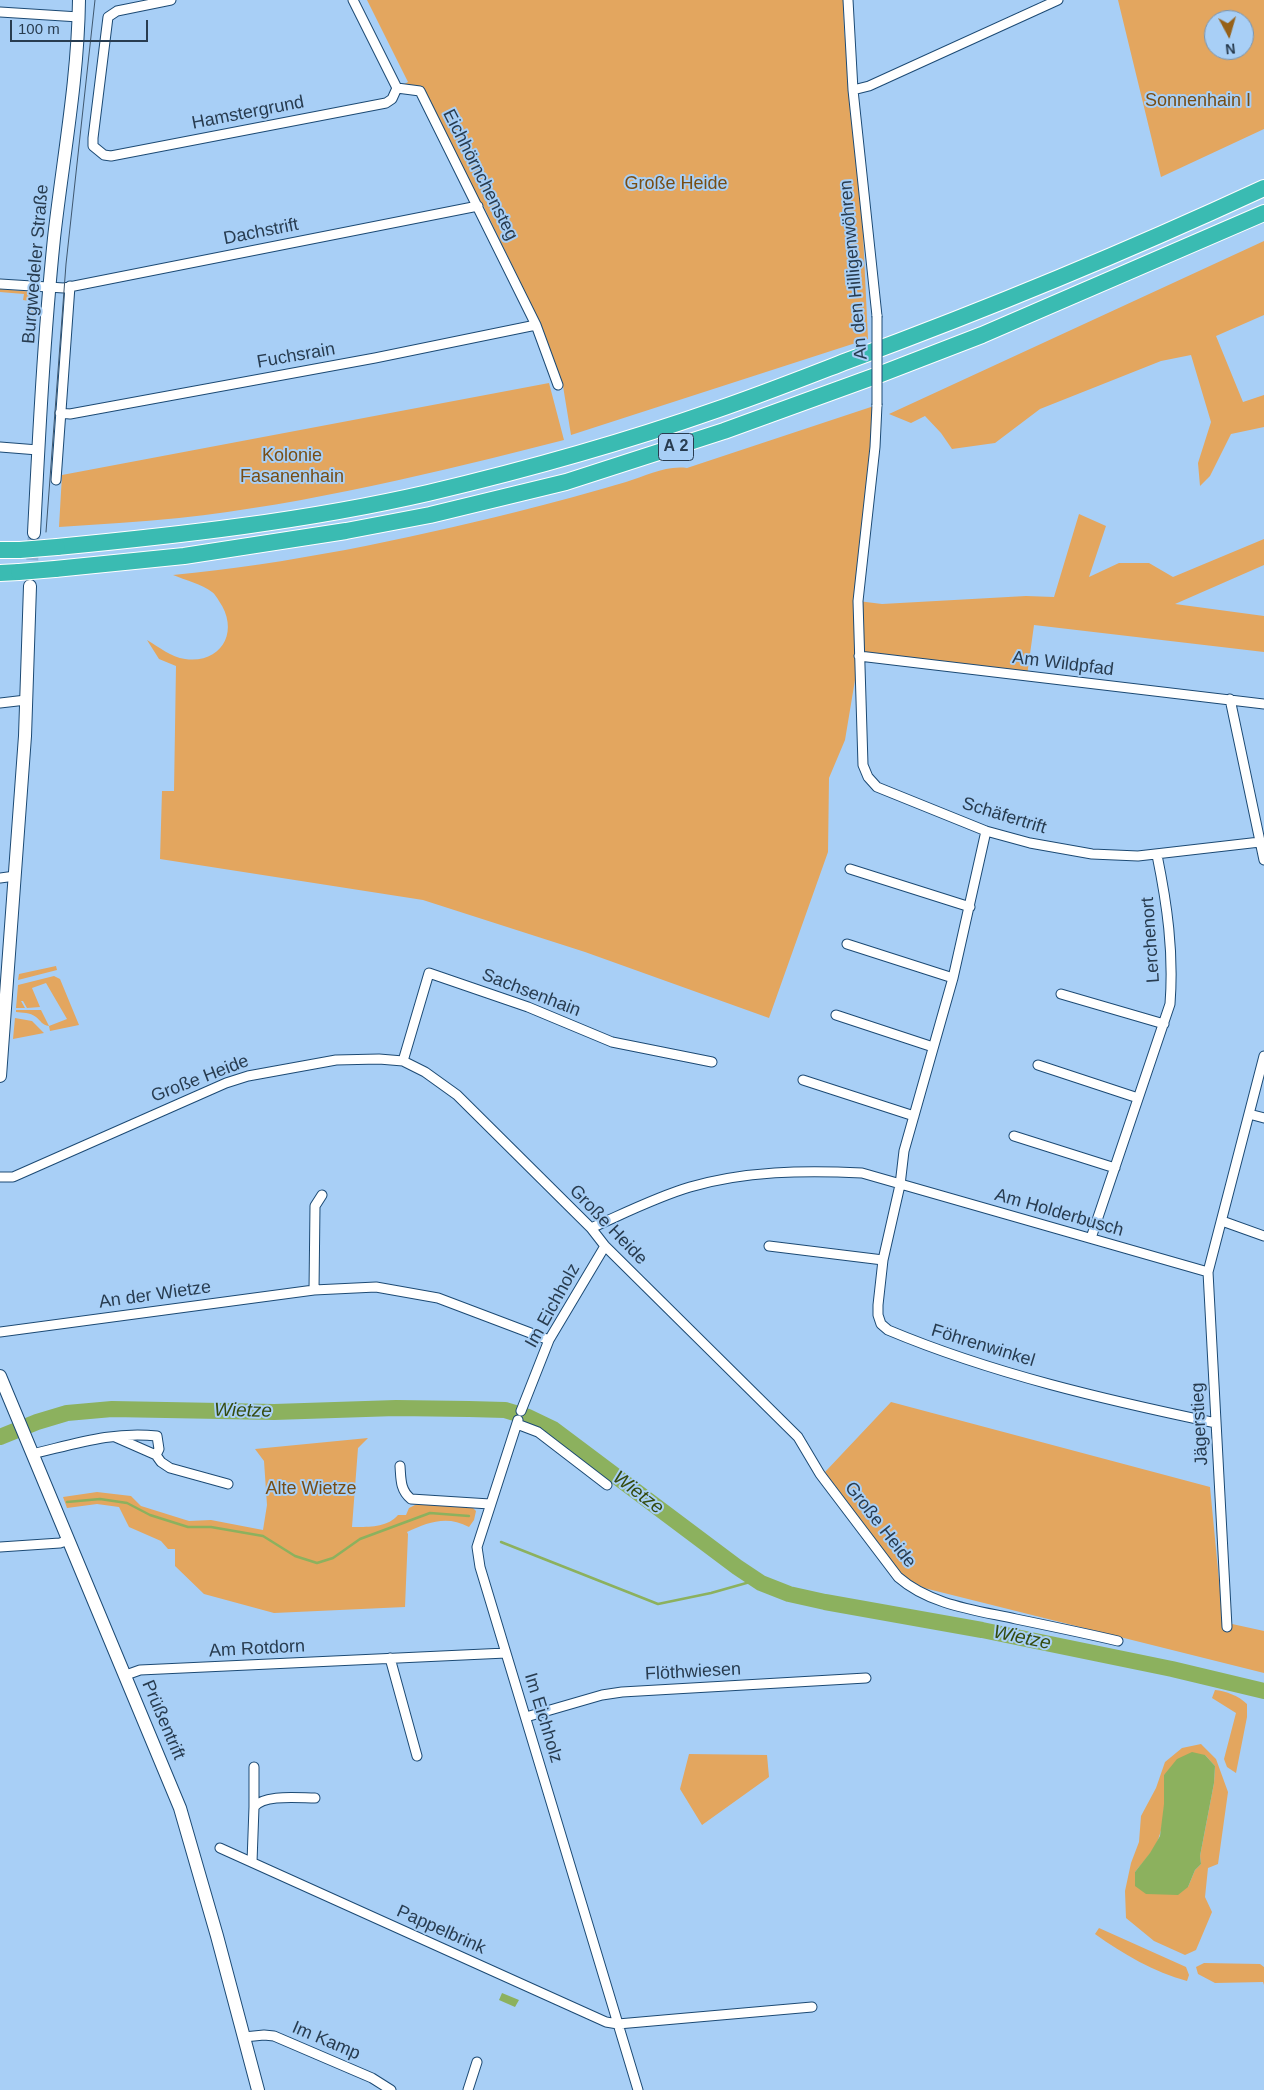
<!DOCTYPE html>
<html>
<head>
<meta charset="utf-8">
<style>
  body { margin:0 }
  #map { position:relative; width:1264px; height:2090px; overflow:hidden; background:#a8cff6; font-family:Helvetica,sans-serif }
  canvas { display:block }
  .north { position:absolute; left:1204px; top:10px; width:50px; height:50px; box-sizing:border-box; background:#a8cff6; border:1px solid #7594b4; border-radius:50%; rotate:174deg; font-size:14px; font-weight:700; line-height:20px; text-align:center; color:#283c50 }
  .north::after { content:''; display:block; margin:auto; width:18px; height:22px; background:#966118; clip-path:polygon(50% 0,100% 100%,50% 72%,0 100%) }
  .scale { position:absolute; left:10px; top:20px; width:138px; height:22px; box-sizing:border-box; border:2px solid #283c50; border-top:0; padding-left:6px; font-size:15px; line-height:18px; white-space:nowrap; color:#283c50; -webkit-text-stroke:4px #a8cff6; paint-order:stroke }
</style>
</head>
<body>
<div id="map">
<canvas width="1264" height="2090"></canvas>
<div class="north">N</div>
<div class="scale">100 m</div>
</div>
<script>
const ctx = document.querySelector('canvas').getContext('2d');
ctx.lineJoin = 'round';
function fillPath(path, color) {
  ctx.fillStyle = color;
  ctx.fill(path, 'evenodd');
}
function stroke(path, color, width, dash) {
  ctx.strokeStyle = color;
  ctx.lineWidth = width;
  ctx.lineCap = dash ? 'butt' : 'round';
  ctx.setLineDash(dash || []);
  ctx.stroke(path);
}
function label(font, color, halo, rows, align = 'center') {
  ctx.font = font + ' Helvetica,sans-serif';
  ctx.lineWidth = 4;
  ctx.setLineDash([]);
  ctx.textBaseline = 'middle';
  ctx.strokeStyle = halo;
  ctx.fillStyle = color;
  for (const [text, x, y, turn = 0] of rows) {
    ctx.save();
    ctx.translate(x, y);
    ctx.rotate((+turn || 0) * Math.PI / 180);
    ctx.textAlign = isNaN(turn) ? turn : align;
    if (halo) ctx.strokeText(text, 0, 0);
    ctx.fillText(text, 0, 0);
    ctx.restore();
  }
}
const green = new Path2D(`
  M 367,0 L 843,0 L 844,29 L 861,192 L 868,339 L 571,435 L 563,386 L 540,323 L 483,205 L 478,206 L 420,91 L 397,88 L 408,82 Z
  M 1118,0 L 1264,0 L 1264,129 L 1161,177 ZM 1214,20 L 1244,20 L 1244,50 L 1214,50 Z
  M 1264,241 L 1264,315 L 1216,336 L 1243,402 L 1264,395 L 1264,427 L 1231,434 L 1210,476 L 1200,486 L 1198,463 L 1211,422 L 1191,355 L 1161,361 L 1040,409 L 995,443 L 952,449 L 941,433 L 925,416 L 911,423 L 889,414 Z
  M 0,289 L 33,292 L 36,303 L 35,322 L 28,321 L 29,301 L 23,300 L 24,294 L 0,292 Z
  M 549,383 L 564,440 C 438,472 308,504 179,518 C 139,522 99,524 59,527 L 62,475 Z
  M 877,405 L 858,601 L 882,604 L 1026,596 L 1054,597 L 1079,514 L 1106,526 L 1089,577 L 1119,563 L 1149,563 L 1173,577 L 1264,539 L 1264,565 L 1175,604 L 1264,616 L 1264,652 L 1034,625 L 1027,676 L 859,656 L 845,740 L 829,778 L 828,852 L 769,1018 L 585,952 L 423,900 L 160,859 L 162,791 L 174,791 L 176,666 L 159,659 L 147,640 C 159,647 171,657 185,659 C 222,664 240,631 219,601 C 217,598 215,594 212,592 C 202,584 185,580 173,575 C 288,564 403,540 516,512 C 552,503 589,493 626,482 C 646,476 666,465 687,468 Z
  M 56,966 L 57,970 L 18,980 L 19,974 Z
  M 54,976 L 60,979 L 79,1025 L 50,1031 L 49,1026 C 42,1025 41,1021 36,1017 C 30,1012 22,1013 16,1012 L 16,1010 L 41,1010 L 49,1026 L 67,1019 L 46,983 L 32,988 L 40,1007 L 27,1008 L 23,1001 L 21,1001 L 25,1008 L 16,1008 L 18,985 Z
  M 15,1018 L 32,1021 L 44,1033 L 13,1039 Z
  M 891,1402 L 1210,1487 L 1223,1622 L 1264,1631 L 1264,1673 L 924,1588 L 903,1576 L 825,1472 Z
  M 368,1438 L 358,1448 L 352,1527 C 367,1527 387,1528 398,1515 L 406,1515 L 409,1508 L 419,1503 L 472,1507 L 476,1511 L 474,1520 L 469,1527 C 447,1515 428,1522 407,1532 L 408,1534 L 405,1607 L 274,1613 L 204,1594 L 175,1566 L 175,1549 L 168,1549 L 161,1541 L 129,1527 L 119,1507 L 97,1504 L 67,1508 L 63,1497 L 97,1492 L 131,1496 L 141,1506 L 189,1521 L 211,1520 L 263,1530 L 267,1505 L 264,1461 L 255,1449 Z
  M 1215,1690 C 1226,1691 1239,1696 1247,1704 L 1247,1717 L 1236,1773 L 1227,1767 L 1224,1759 L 1236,1713 L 1212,1698 Z
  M 1201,1744 L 1216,1759 L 1228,1792 L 1218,1864 L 1208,1868 L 1205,1897 L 1212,1912 L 1196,1950 L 1185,1955 L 1154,1941 L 1126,1918 L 1125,1891 L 1131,1863 L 1139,1842 L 1141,1816 L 1156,1788 L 1165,1762 L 1182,1748 ZM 1205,1755 L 1215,1766 L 1214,1783 L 1200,1856 L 1201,1864 L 1195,1870 L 1188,1887 L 1135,1872 C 1144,1861 1155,1850 1159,1837 C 1166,1818 1164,1794 1164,1775 Z
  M 689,1754 L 767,1755 L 769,1777 L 702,1825 L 680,1789 Z
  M 1099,1928 L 1186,1967 L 1189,1975 L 1187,1981 C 1154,1972 1123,1954 1095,1934 Z
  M 1204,1963 L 1260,1964 L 1264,1967 L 1264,1985 L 1263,1982 L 1215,1983 L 1198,1974 L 1196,1967 Z`);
const water = new Path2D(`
  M 1192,1752 L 1205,1755 L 1215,1766 L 1214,1783 L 1200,1856 L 1201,1864 L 1195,1870 L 1188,1887 L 1178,1895 L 1146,1894 L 1135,1886 L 1135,1872 L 1150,1853 L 1160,1836 L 1164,1804 L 1164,1775 L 1177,1759 Z
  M 502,1993 L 519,2000 L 515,2007 L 499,2000 Z`);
const stream = new Path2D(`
  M 67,1502 L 100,1499 L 127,1503 L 150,1515 L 188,1527 L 211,1527 L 263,1536 L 295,1556 L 317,1563 L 333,1558 L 360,1539 L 430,1513 L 469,1516
  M 501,1542 L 658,1604 L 711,1593 L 757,1580`);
const river = new Path2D(`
  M 0,1437 L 37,1422 L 67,1413 L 112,1409 L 274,1412 L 396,1408 L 469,1409 L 505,1410 L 528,1417 L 553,1429 L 737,1567 L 761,1583 L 789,1594 L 825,1602 L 982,1630 L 1172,1669 L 1264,1691`);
const secondaryTunnel = new Path2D(`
  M 31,578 L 34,533`);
const street = new Path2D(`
  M 171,0 L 117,11 L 108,17 L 93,138 L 93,146 L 104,155 L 111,156 L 386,103 L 392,99 L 397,88
  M 353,0 L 397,88 L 420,91 L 536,325 L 558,385
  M 848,0 L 853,90 L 877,316
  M 0,12 L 79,17
  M 853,90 L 869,86 L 1058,0
  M 0,284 L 64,288 L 478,206
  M 877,405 L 875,447 L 858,601 L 863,765 L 868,777 L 877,787 L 986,831 L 1030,843 L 1092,854 L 1138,856 L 1260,842
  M 60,413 L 70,414 L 375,358 L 536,325
  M 0,447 L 38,450
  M 56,480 L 70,286
  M 859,656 L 1264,704
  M 1230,699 L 1264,860
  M 0,703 L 26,700
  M 986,831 L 953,978 L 904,1151 L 900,1185 L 883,1260 L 878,1305 L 878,1315 L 881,1324 L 888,1330 C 993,1374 1106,1400 1216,1423
  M 850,869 L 970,907
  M 0,878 L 15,876
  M 847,944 L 953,978
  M 1061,994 L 1164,1024
  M 836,1015 L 933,1047
  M 403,1061 L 429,973 L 528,1007 L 612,1042 L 712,1062
  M 1038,1065 L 1138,1098
  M 803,1080 L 914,1116
  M 1249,1114 L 1264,1118
  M 1014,1136 L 1115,1168
  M 0,1177 L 13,1177 L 226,1083 L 248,1076 L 336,1060 L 379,1059 L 403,1061 L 425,1072 L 457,1095 L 591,1228 L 605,1246 L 798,1437 L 820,1474 L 898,1577 C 930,1605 975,1610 1016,1619 C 1050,1626 1084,1633 1118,1641
  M 1222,1221 L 1264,1236
  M 591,1228 C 623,1214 656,1197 690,1187 C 745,1171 804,1170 862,1173 L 1208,1272
  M 1091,1238 L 1170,1004 C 1174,952 1167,904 1157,855
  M 769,1246 L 883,1260
  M 314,1290 L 315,1206 L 322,1195
  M 0,1332 L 314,1290 L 376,1287 L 438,1298 L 549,1340
  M 521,1411 L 549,1340 L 605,1246
  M 518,1420 L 477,1547 L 480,1567 L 638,2090
  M 517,1424 L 538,1432 L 607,1485
  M 115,1437 L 156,1455 L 161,1462 L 170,1468 L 228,1484
  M 32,1454 C 75,1444 113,1431 157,1436 L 159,1449 L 156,1455
  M 400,1466 C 401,1479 400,1490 411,1499 L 490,1504
  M 0,1547 L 60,1543 L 69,1540
  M 1227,1627 L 1208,1272 L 1264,1056
  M 390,1658 L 417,1756
  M 126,1675 L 140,1670 L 506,1653
  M 526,1717 L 602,1695 L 622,1692 L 866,1678
  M 254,1807 L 254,1767
  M 220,1848 L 606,2022 L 618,2024 L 812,2007
  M 252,1862 L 254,1807 C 264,1794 299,1798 315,1798
  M 244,2037 L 264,2035 L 274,2036 L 372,2078 L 391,2090
  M 468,2090 L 477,2062`);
const secondary = new Path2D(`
  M 34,533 C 39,434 44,336 54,238 C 63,158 78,80 79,0
  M 0,1076 L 25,736 L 30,586
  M 0,1376 L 180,1808 L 217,1936 L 258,2090`);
const highway = new Path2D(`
  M 57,547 C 181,535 306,521 428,493 C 525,470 622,443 716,410 C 760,395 803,378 847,361 C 988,309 1128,251 1264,188
  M 0,550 L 20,550
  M 55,569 L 184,556 L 346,531 L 430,515 L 566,482 L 724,431 L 881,374 L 982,335 L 1264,213
  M 0,573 L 19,572`);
const tram = new Path2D(`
  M 46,532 L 66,264 L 95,0`);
const streetBridge = new Path2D(`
  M 877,405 L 877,316`);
const highwayBridge = new Path2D(`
  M 20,550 L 57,547
  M 19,572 L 55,569`);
const shields = [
  [676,447,35]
];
const shieldNames = [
  ["A 2",676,447]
];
const parkNames = [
  ["Sonnenhain I",1198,101],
  ["Große Heide",676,184],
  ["Kolonie",292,456],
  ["Fasanenhain",292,477],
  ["Alte Wietze",311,1489]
];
const streetNames = [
  ["Hamstergrund",248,113,-11],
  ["Eichhörnchensteg",480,175,63],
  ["Dachstrift",261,232,-11],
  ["Burgwedeler Straße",36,264,-85],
  ["An den Hilligenwöhren",854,270,-95],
  ["Fuchsrain",296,356,-10],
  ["Am Wildpfad",1063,664,7],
  ["Schäfertrift",1004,816,17],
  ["Lerchenort",1151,940,-94],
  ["Sachsenhain",531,993,21],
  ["Große Heide",200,1079,-21],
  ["Am Holderbusch",1059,1213,16],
  ["Große Heide",608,1225,46],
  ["An der Wietze",155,1295,-8],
  ["Im Eichholz",553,1306,-61],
  ["Föhrenwinkel",983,1346,17],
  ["Jägerstieg",1200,1424,-93],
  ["Große Heide",880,1525,52],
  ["Am Rotdorn",257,1649,-3],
  ["Flöthwiesen",693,1672,-3],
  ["Im Eichholz",543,1718,73],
  ["Prüßentrift",163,1720,67],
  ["Pappelbrink",441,1930,24],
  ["Im Kamp",326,2041,23]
];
const waterNames = [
  ["Wietze",243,1411,1],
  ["Wietze",638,1493,37],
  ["Wietze",1022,1638,12]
];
fillPath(green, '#e3a65f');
fillPath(water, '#8cb15e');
stroke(stream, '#8cb15e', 2.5);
stroke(river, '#8cb15e', 16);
stroke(secondaryTunnel, '#8eb2d5', 12, [12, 6]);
stroke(street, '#1c4a74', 11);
stroke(secondary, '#1c4a74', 14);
stroke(highway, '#fff', 18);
stroke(street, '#fff', 9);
stroke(secondary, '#fff', 12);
stroke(highway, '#3abbb2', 16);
stroke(tram, '#3f576e', 1);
stroke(streetBridge, '#1c4a74', 11, []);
stroke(highwayBridge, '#fff', 18, []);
stroke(streetBridge, '#fff', 9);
stroke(highwayBridge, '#3abbb2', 16);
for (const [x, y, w] of shields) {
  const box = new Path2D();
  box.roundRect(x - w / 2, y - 13.5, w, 27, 4);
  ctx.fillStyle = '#a8cff6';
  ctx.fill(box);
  stroke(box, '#283c50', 1);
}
label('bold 16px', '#283c50', null, shieldNames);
label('18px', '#774d14', '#a8cff6', parkNames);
label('18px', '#283c50', '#a8cff6', streetNames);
label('italic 19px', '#344b0f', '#a8cff6', waterNames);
</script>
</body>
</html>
